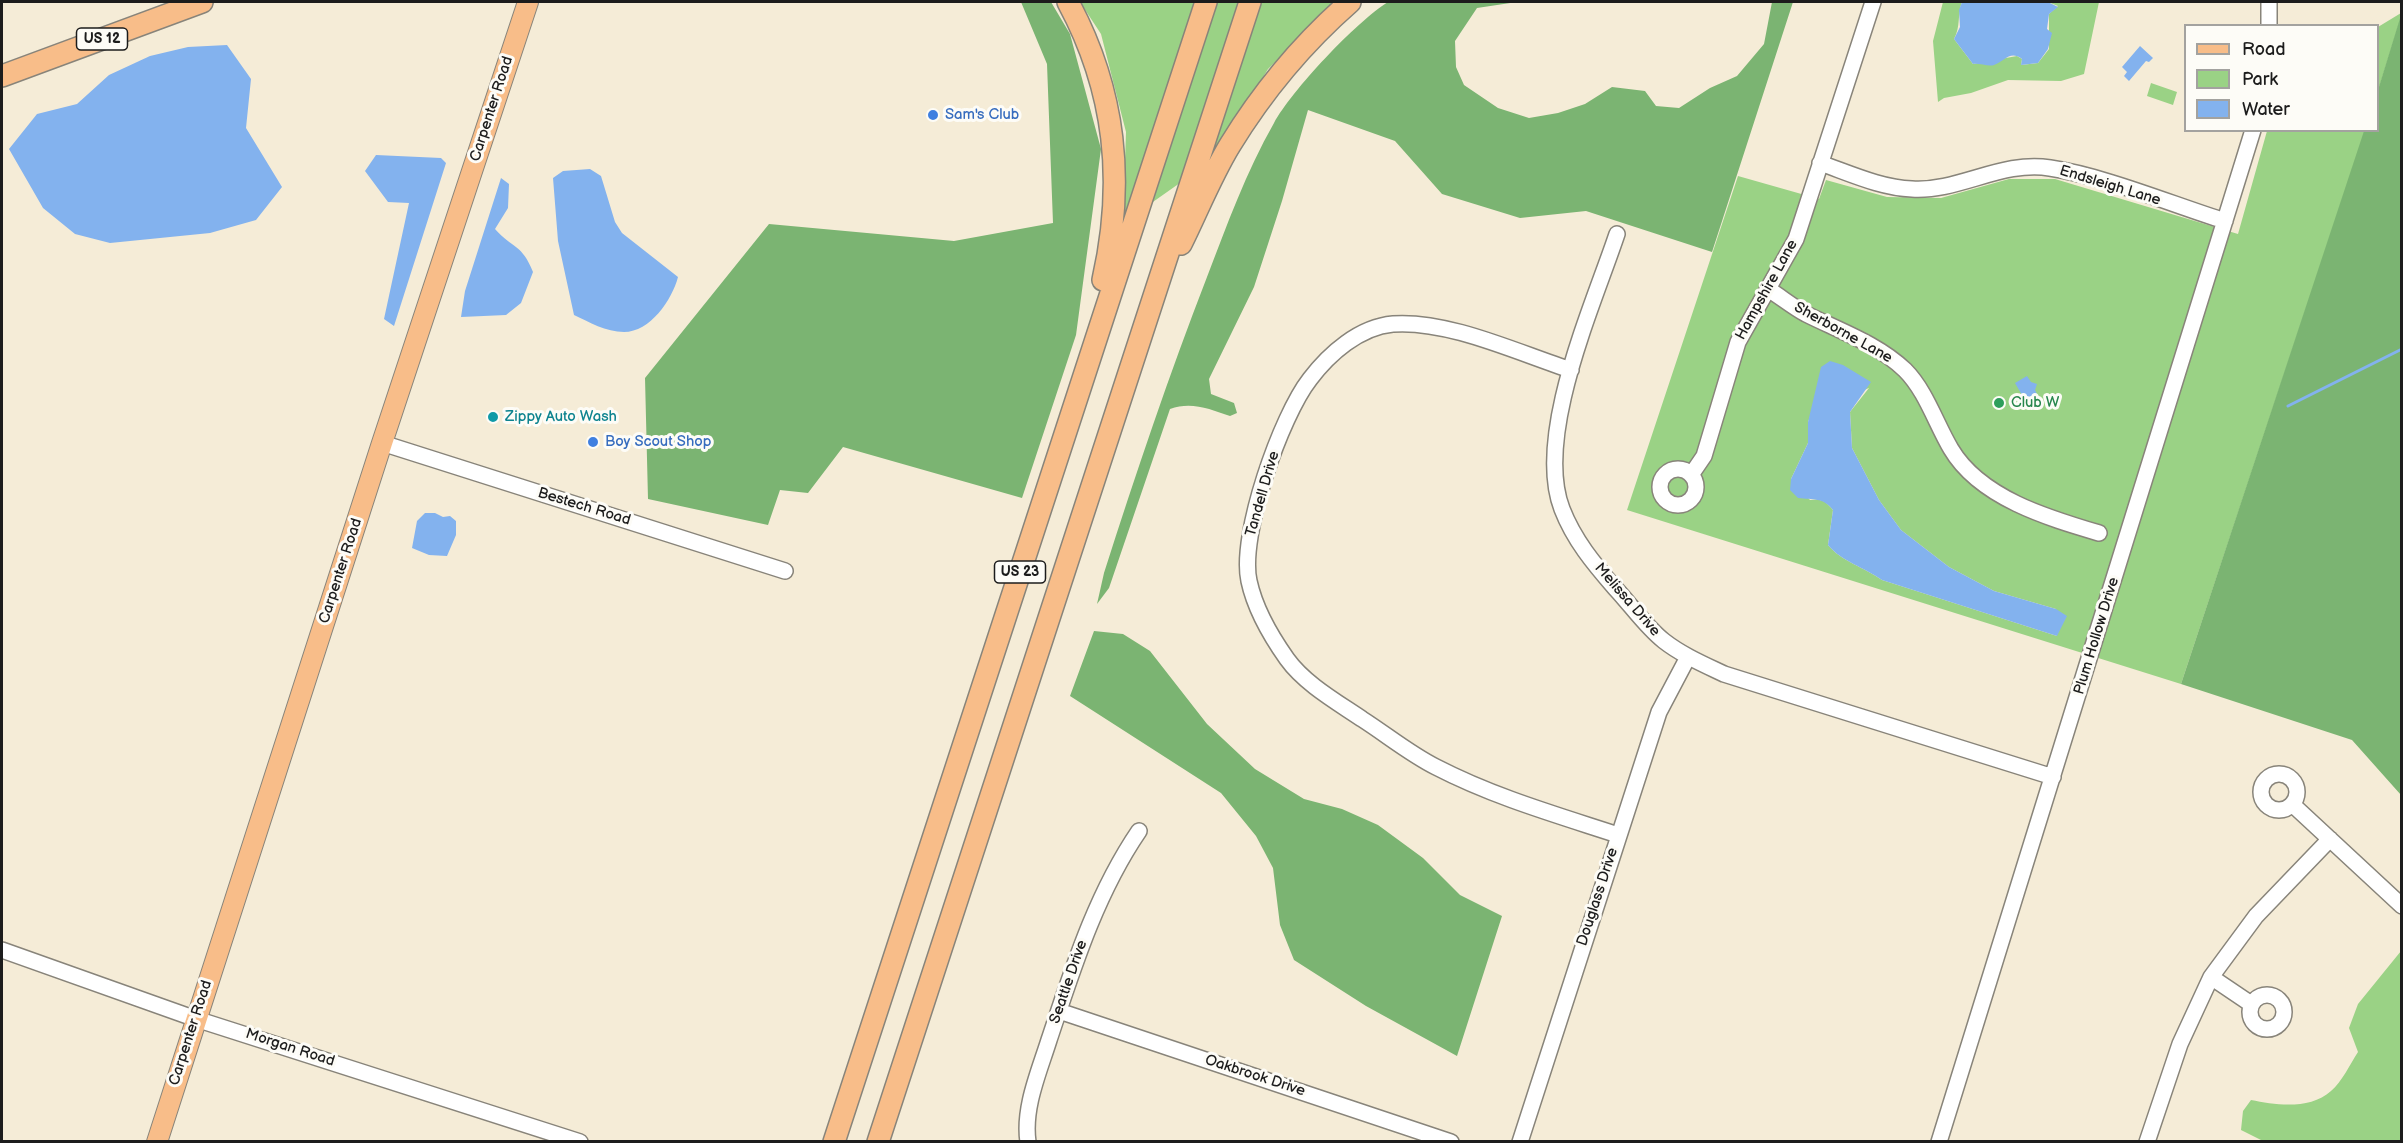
<!DOCTYPE html>
<html>
<head>
<meta charset="utf-8">
<style>
  body { margin:0 }
  #map { position:relative; width:2403px; height:1143px; overflow:hidden; background:#f5ecd7; font-family:"Balsamiq Sans",sans-serif }
  canvas { display:block }
  .frame { position:absolute; inset:0; border:3px solid #1c1c1c; pointer-events:none }
  .legend { position:absolute; left:2184px; top:24px; width:195px; height:108px; box-sizing:border-box; background:#fdfcf7; border:2px solid #a3a29f; margin:0; padding:8px 10px; list-style:none; font-size:18px; color:#1c1c1c }
  .legend li { display:flex; align-items:center; gap:12px; height:30px }
  .legend b { width:30px; border:2px solid #a3a29f }
</style>
</head>
<body>
<div id="map">
<canvas width="2403" height="1143"></canvas>
<div class="frame"></div>
<ul class="legend">
<li><b style="height:8px;background:#f8bd89"></b>Road</li>
<li><b style="height:16px;background:#9ad285"></b>Park</li>
<li><b style="height:16px;background:#83b2ee"></b>Water</li>
</ul>
</div>
<script>
const ctx = document.querySelector('canvas').getContext('2d');
ctx.lineJoin = 'round';
function fillPath(path, color) {
  ctx.fillStyle = color;
  ctx.fill(path, 'evenodd');
}
function stroke(path, color, width, dash) {
  ctx.strokeStyle = color;
  ctx.lineWidth = width;
  ctx.lineCap = dash ? 'butt' : 'round';
  ctx.setLineDash(dash || []);
  ctx.stroke(path);
}
function label(font, color, halo, rows, align = 'center') {
  ctx.font = font + ' "Balsamiq Sans",sans-serif';
  ctx.lineWidth = 6;
  ctx.setLineDash([]);
  ctx.textBaseline = 'middle';
  ctx.strokeStyle = halo;
  ctx.fillStyle = color;
  for (const [text, x, y, turn = 0] of rows) {
    ctx.save();
    ctx.translate(x, y);
    ctx.rotate((+turn || 0) * Math.PI / 180);
    ctx.textAlign = isNaN(turn) ? turn : align;
    if (halo) ctx.strokeText(text, 0, 0);
    ctx.fillText(text, 0, 0);
    ctx.restore();
  }
}
const green = new Path2D(`
  M 1080,2 L 1337,2 L 1268,69 L 1214,159 L 1123,223 L 1126,132 L 1101,34 Z
  M 1943,2 L 1962,2 C 1957,15 1961,26 1954,39 L 1973,64 L 2017,56 L 2022,59 L 2021,65 L 2038,63 L 2049,49 L 2049,14 L 2058,6 L 2048,2 L 2099,2 L 2084,74 L 2061,81 L 2008,80 L 1971,93 L 1944,98 L 1938,102 L 1933,41 Z
  M 2401,13 L 2401,17 L 2378,91 L 2378,27 Z
  M 2151,83 L 2177,92 L 2173,105 L 2147,96 Z
  M 2267,131 L 2365,131 L 2181,684 L 1627,510 L 1738,176 L 1819,199 L 1826,180 L 1887,197 L 1941,198 L 2009,179 L 2055,179 L 2238,234 ZM 1869,388 L 1850,412 L 1852,448 L 1879,500 L 1901,530 L 1949,567 L 1994,591 L 2056,609 L 2057,636 L 1882,580 C 1864,567 1842,562 1828,545 L 1833,510 C 1826,501 1821,498 1810,500 L 1791,479 L 1808,443 L 1808,422 L 1812,411 Z
  M 2401,951 L 2401,1141 L 2263,1141 L 2241,1130 L 2243,1111 L 2251,1100 C 2276,1105 2310,1110 2331,1091 C 2342,1082 2350,1064 2358,1052 L 2349,1028 L 2358,1004 Z`);
const forest = new Path2D(`
  M 1021,2 L 1051,2 L 1070,34 L 1101,149 L 1076,335 L 1022,498 L 843,447 L 808,493 L 780,490 L 768,525 L 648,499 L 645,378 L 769,224 L 954,241 L 1053,223 L 1047,64 Z
  M 1388,2 L 1517,2 L 1477,8 L 1455,41 L 1456,67 L 1464,85 L 1498,108 L 1529,118 L 1558,113 L 1585,104 L 1612,87 L 1645,91 L 1656,106 L 1679,108 L 1710,88 L 1737,76 L 1764,44 L 1772,2 L 1793,2 L 1712,252 L 1586,211 L 1520,218 L 1442,194 L 1395,141 L 1308,110 L 1282,201 L 1254,287 L 1209,379 L 1211,394 L 1234,403 L 1237,413 L 1230,416 C 1210,409 1191,401 1170,409 L 1109,588 L 1097,604 L 1104,573 C 1136,473 1169,375 1207,277 C 1227,225 1246,172 1274,123 C 1292,90 1356,22 1388,2 Z
  M 2401,15 L 2401,795 L 2352,740 L 2181,684 L 2364,131 L 2378,130 L 2378,90 Z
  M 1094,631 L 1123,634 L 1150,651 L 1207,724 L 1255,769 L 1304,799 L 1342,809 L 1378,825 L 1423,858 L 1460,895 L 1502,916 L 1457,1056 L 1366,1006 L 1294,960 L 1280,925 L 1273,868 L 1256,836 L 1221,793 L 1070,696 Z`);
const water = new Path2D(`
  M 1962,2 L 2048,2 L 2058,7 L 2049,14 L 2047,29 L 2052,33 L 2048,49 L 2038,63 L 2021,65 L 2022,59 C 2010,50 2005,61 1994,65 C 1989,67 1979,63 1973,64 L 1954,39 L 1960,27 L 1959,10 Z
  M 227,45 L 251,79 L 246,128 L 282,187 L 256,220 L 210,233 L 110,243 L 75,234 L 43,208 L 9,149 L 37,114 L 77,104 L 109,75 L 150,56 L 188,47 Z
  M 2140,46 L 2153,58 L 2149,62 L 2146,61 L 2129,81 L 2124,76 L 2127,72 L 2122,67 Z
  M 376,155 L 441,158 L 446,163 L 394,326 L 384,319 L 409,203 L 388,202 L 365,171 Z
  M 590,169 L 601,176 L 615,222 L 622,233 L 678,277 C 672,300 650,332 624,332 C 606,332 589,322 574,315 L 558,241 L 553,178 L 563,171 Z
  M 501,178 L 509,184 L 508,208 L 495,229 C 513,249 522,244 533,272 L 521,303 L 506,315 L 461,317 L 465,291 Z
  M 1830,361 L 1843,365 L 1871,382 L 1850,412 L 1852,448 L 1879,500 L 1901,530 L 1949,567 L 1994,591 L 2056,609 L 2067,616 L 2057,636 L 1882,580 C 1864,567 1842,562 1828,545 L 1833,510 C 1823,497 1813,500 1798,498 L 1790,490 L 1791,479 L 1808,443 L 1808,422 L 1821,367 Z
  M 2027,376 L 2031,382 L 2037,384 L 2035,390 L 2038,396 L 2026,402 L 2015,383 Z
  M 425,513 L 435,513 L 443,517 L 450,516 L 456,521 L 456,535 L 447,556 L 429,555 L 412,548 L 417,521 Z`);
const stream = new Path2D(`
  M 2288,406 L 2402,349`);
const minor = new Path2D(`
  M 2269,26 L 2269,2
  M 1820,163 C 1849,173 1881,188 1912,189 C 1959,192 2002,160 2050,168 C 2104,176 2171,204 2225,221
  M 1617,234 C 1593,306 1534,436 1562,509 C 1574,540 1594,564 1615,588 C 1631,605 1646,627 1664,641 C 1682,655 1703,664 1724,674 L 2053,777
  M 1768,289 C 1781,297 1793,307 1806,314 C 1840,331 1878,344 1905,370 C 1926,391 1936,424 1951,449 C 1980,498 2048,518 2099,533
  M 1571,370 C 1518,353 1449,320 1393,324 C 1359,327 1329,354 1310,379 C 1281,416 1239,535 1249,581 C 1255,609 1270,635 1287,659 C 1305,684 1337,702 1362,719 C 1387,735 1410,754 1436,767 C 1494,797 1557,815 1618,835
  M 382,443 L 785,571
  M1660 487a18 18 0 1 1 36 0a18 18 0 1 1-36 0Z
  M 1691,475 L 1704,456 L 1738,342 L 1796,239 L 1873,2
  M2261 792a18 18 0 1 1 36 0a18 18 0 1 1-36 0Z
  M 2292,804 L 2402,906
  M 2,950 L 196,1019 L 580,1142
  M 2211,977 L 2251,1004
  M2250 1012a17 17 0 1 1 34 0a17 17 0 1 1-34 0Z
  M 1059,1011 L 1451,1142
  M 1028,1142 C 1023,1108 1039,1072 1049,1040 C 1073,968 1096,894 1139,831
  M 1520,1142 L 1659,712 L 1688,657
  M 1939,1142 L 2253,130
  M 2147,1142 L 2180,1044 L 2211,977 L 2256,916 L 2330,839`);
const major = new Path2D(`
  M 157,1142 L 382,443 L 528,2`);
const highway = new Path2D(`
  M 1068,2 C 1116,91 1125,182 1103,280
  M 2,76 L 202,2
  M 1181,244 C 1197,212 1211,176 1230,145 C 1263,91 1302,44 1350,2
  M 834,1142 L 1206,2
  M 878,1142 L 1250,2`);
const markers = [
  [933,115,6,"#3f7fe0"],
  [1999,403,6,"#2e9e5b"],
  [493,417,6,"#0f9aa8"],
  [593,442,6,"#3f7fe0"]
];
const shields = [
  [102,39,51],
  [1020,572,51]
];
const shieldNames = [
  ["US 12",102,39],
  ["US 23",1020,572]
];
const streetNames = [
  ["Carpenter Road",492,109,-72],
  ["Endsleigh Lane",2110,186,17],
  ["Hampshire Lane",1767,290,-61],
  ["Sherborne Lane",1843,333,29],
  ["Tandell Drive",1263,494,-74],
  ["Bestech Road",584,507,17],
  ["Carpenter Road",341,571,-72],
  ["Melissa Drive",1627,600,49],
  ["Plum Hollow Drive",2097,636,-73],
  ["Douglass Drive",1598,897,-72],
  ["Seattle Drive",1069,982,-71],
  ["Carpenter Road",191,1033,-72],
  ["Morgan Road",290,1048,18],
  ["Oakbrook Drive",1255,1076,18]
];
const shopNames = [
  ["Sam's Club",945,115],
  ["Boy Scout Shop",605,442]
];
const leisureNames = [
  ["Club W",2011,403]
];
const cultureNames = [
  ["Zippy Auto Wash",505,417]
];
fillPath(green, '#9ad285');
fillPath(forest, '#7bb472');
fillPath(water, '#83b2ee');
stroke(stream, '#83b2ee', 3);
stroke(minor, '#88847a', 18);
stroke(major, '#88847a', 22);
stroke(highway, '#88847a', 24);
stroke(minor, '#fff', 15);
stroke(major, '#f8bd89', 20);
stroke(highway, '#f8bd89', 21);
for (const [x, y, r, color] of markers) {
  const dot = new Path2D();
  dot.arc(x, y, r, 0, 2 * Math.PI);
  ctx.fillStyle = color;
  ctx.fill(dot);
  stroke(dot, '#fdfcf7', 2);
}
for (const [x, y, w] of shields) {
  const box = new Path2D();
  box.roundRect(x - w / 2, y - 11, w, 22, 4.5);
  ctx.fillStyle = '#fdfcf7';
  ctx.fill(box);
  stroke(box, '#1c1c1c', 1.5);
}
label('bold 14px', '#1c1c1c', null, shieldNames);
label('15px', '#1c1c1c', '#fdfcf7', streetNames);
label('15px', '#366cbe', '#fdfcf7', shopNames, 'left');
label('15px', '#27864d', '#fdfcf7', leisureNames, 'left');
label('15px', '#0d838f', '#fdfcf7', cultureNames, 'left');
</script>
</body>
</html>
